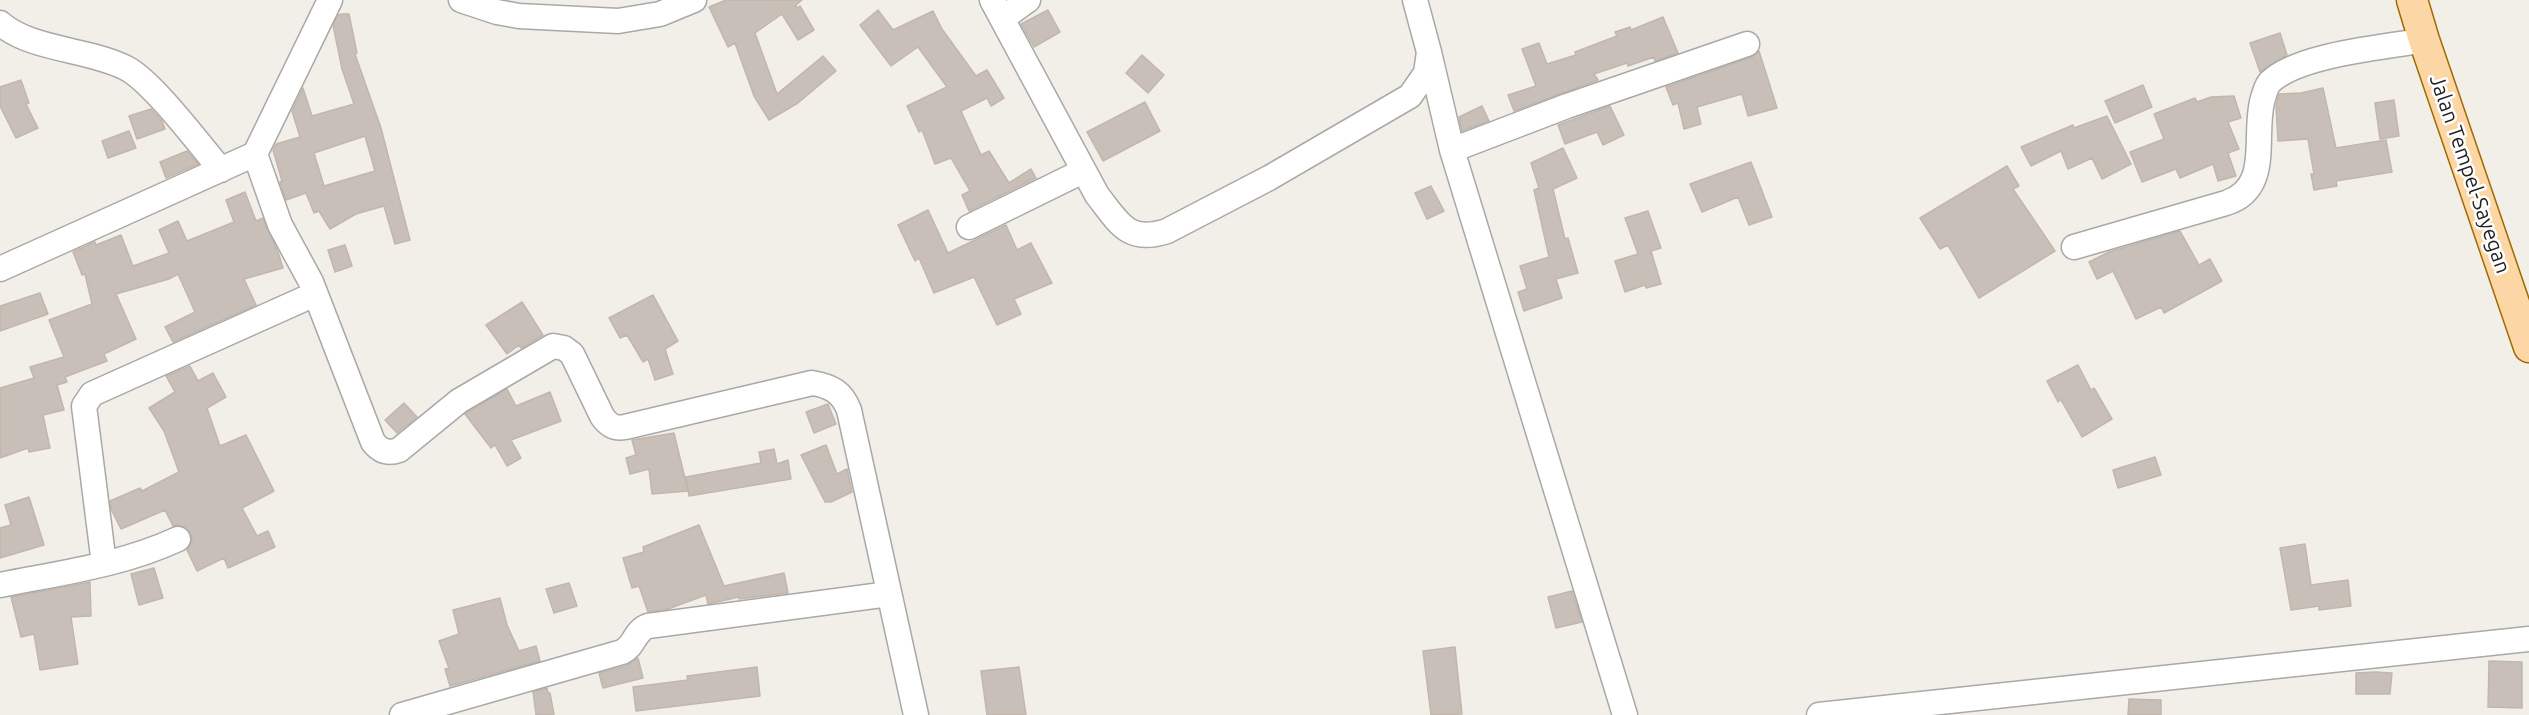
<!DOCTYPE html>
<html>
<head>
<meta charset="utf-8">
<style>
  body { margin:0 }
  canvas { display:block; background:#f2efe9 }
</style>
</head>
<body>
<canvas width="2529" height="715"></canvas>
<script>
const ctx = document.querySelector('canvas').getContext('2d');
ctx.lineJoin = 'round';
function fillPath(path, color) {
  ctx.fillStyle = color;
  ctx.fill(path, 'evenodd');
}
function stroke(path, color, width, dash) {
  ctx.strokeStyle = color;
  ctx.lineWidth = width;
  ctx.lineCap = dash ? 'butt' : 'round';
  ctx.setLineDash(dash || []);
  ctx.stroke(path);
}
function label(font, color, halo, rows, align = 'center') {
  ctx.font = font + ' Ubuntu,sans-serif';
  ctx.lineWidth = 5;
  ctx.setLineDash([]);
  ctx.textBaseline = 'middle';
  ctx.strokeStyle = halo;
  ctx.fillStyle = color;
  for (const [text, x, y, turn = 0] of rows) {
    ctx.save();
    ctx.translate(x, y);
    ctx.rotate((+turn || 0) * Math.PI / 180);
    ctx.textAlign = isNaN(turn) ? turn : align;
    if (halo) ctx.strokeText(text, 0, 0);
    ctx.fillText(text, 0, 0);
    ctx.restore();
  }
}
const building = new Path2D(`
  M 726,0 L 802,0 L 796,5 L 797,8 L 800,6 L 814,30 L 798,40 L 782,14 L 755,33 L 777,94 L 823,56 L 836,71 L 798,103 L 769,120 L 754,96 L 735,43 L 728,47 L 709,7 Z
  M 878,10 L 893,30 L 933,11 L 942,29 L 976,76 L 987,70 L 1004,98 L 991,106 L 987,98 L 961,111 L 981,155 L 989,151 L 1009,183 L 1031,169 L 1036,178 L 969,211 L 962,195 L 970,191 L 951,158 L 935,164 L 922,130 L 919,132 L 907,106 L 947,87 L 918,47 L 891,66 L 860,25 Z
  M 1048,10 L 1060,32 L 1034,47 L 1021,24 Z
  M 342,14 L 349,14 L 357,53 L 355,54 L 381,128 L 410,240 L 395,244 L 384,206 L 356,214 L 330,229 L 319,211 L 314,213 L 306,193 L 286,200 L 280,182 L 282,181 L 273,150 L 276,144 L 300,137 L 292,111 L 303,88 L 312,116 L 354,104 L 342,69 L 333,25 L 338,15 ZM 365,136 L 375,171 L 324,186 L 314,153 Z
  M 1663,17 L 1678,53 L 1655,61 L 1654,57 L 1628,66 L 1627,63 L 1594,74 L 1598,80 L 1514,111 L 1508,95 L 1536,86 L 1522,49 L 1539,43 L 1547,64 L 1576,55 L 1575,52 L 1617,36 L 1615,32 L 1630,27 L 1631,30 Z
  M 2280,33 L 2287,55 L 2260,72 L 2250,43 Z
  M 1759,51 L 1777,108 L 1748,116 L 1742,94 L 1697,107 L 1701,124 L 1684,129 L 1678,103 L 1673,105 L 1666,87 L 1752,57 Z
  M 1142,55 L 1164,75 L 1148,93 L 1126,73 Z
  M 21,80 L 29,103 L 26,104 L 38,128 L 16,138 L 0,106 L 0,87 Z
  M 2143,85 L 2152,107 L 2115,123 L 2105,101 Z
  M 2323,88 L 2336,148 L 2386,140 L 2392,172 L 2336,181 L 2337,186 L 2314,190 L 2311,174 L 2314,174 L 2308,139 L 2278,141 L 2276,106 L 2279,94 L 2301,93 Z
  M 2234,96 L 2241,118 L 2228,122 L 2239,149 L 2228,153 L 2236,176 L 2218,181 L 2213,164 L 2180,178 L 2176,169 L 2142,182 L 2130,152 L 2164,139 L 2154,114 L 2195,98 L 2197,102 L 2211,97 Z
  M 2394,100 L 2399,136 L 2380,139 L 2375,103 Z
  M 1145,102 L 1160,131 L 1103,161 L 1087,132 Z
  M 1482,106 L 1489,121 L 1462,131 L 1459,117 Z
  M 1610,106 L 1624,135 L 1603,145 L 1597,132 L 1565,144 L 1558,125 Z
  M 151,109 L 162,121 L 165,129 L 137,139 L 129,116 Z
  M 2107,116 L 2131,164 L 2102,179 L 2092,158 L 2068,169 L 2061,151 L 2031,166 L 2021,147 L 2073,125 L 2074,128 Z
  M 129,131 L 136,148 L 108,158 L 102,141 Z
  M 1563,148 L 1577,178 L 1553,189 L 1565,239 L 1568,238 L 1578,273 L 1556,279 L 1562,298 L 1524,311 L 1518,292 L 1527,289 L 1520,266 L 1549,257 L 1534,190 L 1539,188 L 1531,163 Z
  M 187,151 L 198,164 L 166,178 L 160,162 Z
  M 1751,162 L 1772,217 L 1749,225 L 1738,197 L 1702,212 L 1690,184 Z
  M 2007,166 L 2019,186 L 2013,189 L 2055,251 L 1979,298 L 1948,245 L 1940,249 L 1920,218 Z
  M 1431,186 L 1444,211 L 1427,219 L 1415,193 Z
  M 245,192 L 256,221 L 263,218 L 278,252 L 283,268 L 244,279 L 256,305 L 173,342 L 165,327 L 195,312 L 178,274 L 169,279 L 116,294 L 136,339 L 104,354 L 107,361 L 65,377 L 67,382 L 57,385 L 64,410 L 43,415 L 50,448 L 29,452 L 28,448 L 0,458 L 0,388 L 34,378 L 30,367 L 64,357 L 49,320 L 92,304 L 85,274 L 82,275 L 73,252 L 95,242 L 96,245 L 121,235 L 133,266 L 169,253 L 159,230 L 178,221 L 187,241 L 234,222 L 226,200 Z
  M 928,210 L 948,253 L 1006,225 L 1017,250 L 1031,243 L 1052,283 L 1014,299 L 1021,314 L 997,325 L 974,277 L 934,293 L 919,258 L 915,261 L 898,225 Z
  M 1648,211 L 1661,248 L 1651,251 L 1661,284 L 1646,288 L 1645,285 L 1625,292 L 1615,261 L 1638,254 L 1625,218 Z
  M 2180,231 L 2199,265 L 2210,259 L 2222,281 L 2164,313 L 2161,307 L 2136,319 L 2113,271 L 2097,279 L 2089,262 L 2109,252 Z
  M 345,245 L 352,266 L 335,272 L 328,250 Z
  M 40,293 L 48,314 L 0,331 L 0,306 Z
  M 653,295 L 678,341 L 665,349 L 673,374 L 655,380 L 648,359 L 643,362 L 627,335 L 620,338 L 609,318 Z
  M 522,302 L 543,335 L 521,348 L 519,345 L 507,354 L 486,325 Z
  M 2078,365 L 2091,390 L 2094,388 L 2112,419 L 2082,437 L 2061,400 L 2058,402 L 2047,381 Z
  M 190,366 L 198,381 L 213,373 L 226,397 L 207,408 L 220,446 L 246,435 L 274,491 L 242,508 L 257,536 L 268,531 L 275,547 L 228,568 L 224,558 L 197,571 L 187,550 L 192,541 L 191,533 L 180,525 L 173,526 L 165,510 L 121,529 L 111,509 L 110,501 L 140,488 L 142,491 L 179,472 L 164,431 L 149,408 L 175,392 L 166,376 Z
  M 507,389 L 516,406 L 550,392 L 561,421 L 511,440 L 521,458 L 507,466 L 495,445 L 491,448 L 465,414 Z
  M 404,403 L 417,417 L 397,433 L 385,420 Z
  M 828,404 L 836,424 L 814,433 L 806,412 Z
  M 674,433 L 688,491 L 652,494 L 649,469 L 630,474 L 626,458 L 636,455 L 632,440 Z
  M 826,445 L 837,474 L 847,469 L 852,492 L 831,502 L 825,502 L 801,455 Z
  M 774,449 L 777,464 L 788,460 L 791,479 L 689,496 L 686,477 L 761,463 L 759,452 Z
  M 2155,457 L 2161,475 L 2118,488 L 2113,470 Z
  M 29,497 L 44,545 L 0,558 L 0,528 L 11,525 L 5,505 Z
  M 699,525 L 724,586 L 784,573 L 788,593 L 739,599 L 739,597 L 708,604 L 706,595 L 668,609 L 648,612 L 639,586 L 632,588 L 623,558 L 644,552 L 643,547 Z
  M 2305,544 L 2311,585 L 2348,580 L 2351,606 L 2319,610 L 2319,606 L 2291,610 L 2280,548 Z
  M 154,568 L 163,598 L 139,605 L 131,574 Z
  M 90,582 L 91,616 L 71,617 L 78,664 L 40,670 L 34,634 L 21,637 L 11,597 Z
  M 569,583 L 577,606 L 554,613 L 546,589 Z
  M 1572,591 L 1582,622 L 1556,628 L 1548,597 Z
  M 500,598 L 507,625 L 519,651 L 536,646 L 540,661 L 450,686 L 445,669 L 449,668 L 439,641 L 459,634 L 453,610 Z
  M 1455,647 L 1462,714 L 1431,715 L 1423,651 Z
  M 638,658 L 643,678 L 603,688 L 599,673 L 626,666 Z
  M 2489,661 L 2522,662 L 2522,708 L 2488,707 Z
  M 757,667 L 760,696 L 636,711 L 633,687 L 688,680 L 687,676 Z
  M 1019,667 L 1026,715 L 987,715 L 981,671 Z
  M 2376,672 L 2392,673 L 2390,694 L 2356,694 L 2356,673 Z
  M 547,688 L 548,693 L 550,693 L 554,715 L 536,715 L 533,692 Z
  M 2129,699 L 2161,700 L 2161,715 L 2128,715 Z`);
const minor = new Path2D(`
  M 461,0 L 497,12 L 519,16 L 618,21 L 660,14 L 694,0
  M 992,0 L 1097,195 C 1119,223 1128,244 1167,231 L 1269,178 L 1410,96 L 1426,73 L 1429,52 L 1415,0
  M 1003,18 L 1028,0
  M 0,23 C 30,50 89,49 126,68 C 152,81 200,145 221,170
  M 1429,52 L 1452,150 L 1625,715
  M 1452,150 L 1567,106 L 1747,44
  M 255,154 L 280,225 L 311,282 L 373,442 C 380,451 388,454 399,450 L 459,401 L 553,346 L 564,348 L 572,354 L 602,416 C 608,425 614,429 625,427 L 812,383 C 831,386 842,392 849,410 L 916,715
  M 969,227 L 1083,171
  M 2074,247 L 2226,203 C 2273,188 2252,135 2263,98 C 2265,93 2266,86 2270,82 C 2299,54 2383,48 2424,40
  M 0,269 L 255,154 L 330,0
  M 104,564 L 84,406 L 92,394 L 315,294
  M 0,585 C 60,573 122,565 178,539
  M 402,715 L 622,652 C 635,646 634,631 648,626 L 889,594
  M 1819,715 L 2529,639`);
const major = new Path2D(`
  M 2412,0 L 2424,40 L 2529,347`);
const streetNames = [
  ["Jalan Tempel-Sayegan",2470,174,71]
];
fillPath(building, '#c7bfb8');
stroke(building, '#c4b6ab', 1.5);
stroke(minor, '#a9a9a9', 27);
stroke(major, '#a06b00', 33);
stroke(minor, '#fff', 24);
stroke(major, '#fcd6a4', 30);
label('21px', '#222', '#fff', streetNames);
</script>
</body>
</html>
